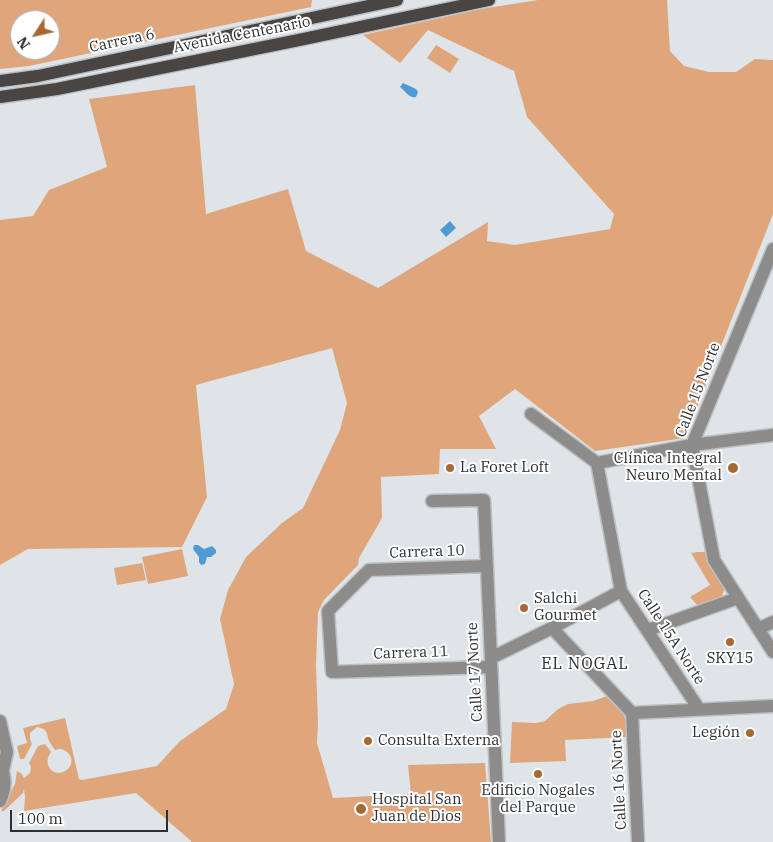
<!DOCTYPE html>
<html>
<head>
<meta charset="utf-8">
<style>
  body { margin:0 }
  #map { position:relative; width:773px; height:842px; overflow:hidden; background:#dfe4e9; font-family:"IBM Plex Serif",serif }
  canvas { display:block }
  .north { position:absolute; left:10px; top:10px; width:50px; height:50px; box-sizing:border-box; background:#fff; border:1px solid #abacad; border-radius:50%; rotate:235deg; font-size:14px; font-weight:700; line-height:20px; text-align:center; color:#2d2f31 }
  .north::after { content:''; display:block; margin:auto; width:18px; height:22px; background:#a96832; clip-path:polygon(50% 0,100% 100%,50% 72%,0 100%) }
  .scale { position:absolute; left:10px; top:810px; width:158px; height:22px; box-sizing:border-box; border:2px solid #2d2f31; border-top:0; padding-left:6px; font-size:15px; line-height:18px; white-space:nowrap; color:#2d2f31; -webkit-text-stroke:4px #fff; paint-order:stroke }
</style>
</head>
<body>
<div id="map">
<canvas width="773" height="842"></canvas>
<div class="north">N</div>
<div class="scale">100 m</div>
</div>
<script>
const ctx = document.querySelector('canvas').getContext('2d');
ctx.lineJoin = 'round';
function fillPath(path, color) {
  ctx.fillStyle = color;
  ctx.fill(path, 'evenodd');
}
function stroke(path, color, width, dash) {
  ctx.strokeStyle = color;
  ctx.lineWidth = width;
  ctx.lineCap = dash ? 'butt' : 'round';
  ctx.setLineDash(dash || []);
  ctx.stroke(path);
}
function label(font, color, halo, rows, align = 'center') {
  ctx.font = font + ' "IBM Plex Serif",serif';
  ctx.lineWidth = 4;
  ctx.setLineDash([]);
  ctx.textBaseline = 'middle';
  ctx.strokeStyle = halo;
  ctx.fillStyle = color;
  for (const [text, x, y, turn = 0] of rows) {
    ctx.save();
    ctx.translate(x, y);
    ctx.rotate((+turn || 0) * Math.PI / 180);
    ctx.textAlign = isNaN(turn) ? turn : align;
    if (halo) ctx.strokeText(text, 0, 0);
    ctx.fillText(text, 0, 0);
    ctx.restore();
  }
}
const green = new Path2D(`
  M 0,0 L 312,0 L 311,7 L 29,66 L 0,69 ZM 20,20 L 50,20 L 50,50 L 20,50 Z
  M 538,0 L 667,0 L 670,51 L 684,66 L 709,72 L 736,72 L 755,59 L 773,60 L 773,214 L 685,438 L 595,451 L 515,389 L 479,416 L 496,449 L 440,449 L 439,474 L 381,477 L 382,518 L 359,558 L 358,565 L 324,600 L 318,612 L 316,665 L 318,723 L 317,743 L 333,798 L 411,794 L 408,765 L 485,763 L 491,842 L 191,842 L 191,841 L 136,793 L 24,811 L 25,797 L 24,789 L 23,793 L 4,811 L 1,811 L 15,784 L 17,771 L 22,774 L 24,778 L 30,773 L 31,767 L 29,763 L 38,746 L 45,744 L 51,752 C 48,757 46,761 49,767 C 57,781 79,767 69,754 C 64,749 61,748 55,750 C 52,746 49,742 48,738 C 46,730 46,729 37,727 L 30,733 L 30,739 L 32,744 L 24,759 L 20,759 L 17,746 L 27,743 L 23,728 L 65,718 L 79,779 L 82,780 L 157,766 L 180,741 L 226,709 L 234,684 L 220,619 L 228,590 L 246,557 L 282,523 L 303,508 L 340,430 L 347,403 L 332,348 L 196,385 L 207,497 L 182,547 L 28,549 L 0,565 L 0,220 L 33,216 L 49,190 L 107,167 L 89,99 L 195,85 L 206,214 L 288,189 L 306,251 L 378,288 L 488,222 L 487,241 L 515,245 L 610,229 L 614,214 L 527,117 L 514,71 L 428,30 L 400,63 L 363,35 L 481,9 Z
  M 436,45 L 459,59 L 450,73 L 427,58 Z
  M 182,549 L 188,576 L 148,584 L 142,557 Z
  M 697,552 L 706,552 L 725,587 L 722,596 L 698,606 L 690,597 L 710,585 L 691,553 Z
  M 142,563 L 146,580 L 117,585 L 114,568 Z
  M 607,696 L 624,712 L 627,737 L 565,740 L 566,761 L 510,763 L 512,722 L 536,723 L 545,721 L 558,709 L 568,704 L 593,701 Z`);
const water = new Path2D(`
  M 403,83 L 416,89 L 418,92 L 416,97 C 410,99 405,91 400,87 Z
  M 450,221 L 456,228 L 446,237 L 440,230 Z
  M 194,545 L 198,545 L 204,549 L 212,546 L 216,550 L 216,553 L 211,557 L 207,557 L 205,564 L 201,565 L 199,562 L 199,557 L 193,549 Z`);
const minor = new Path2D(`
  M 773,249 L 692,445 L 714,560 L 773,652
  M 531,414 L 597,463
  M 597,463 L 621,591 L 699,709
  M 597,463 L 692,445 L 773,435
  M 432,501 L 484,500 L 499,842
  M 487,566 L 369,570 L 328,611 L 332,672 L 491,667
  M 552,628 L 632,713 L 638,842
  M 758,629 L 773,622
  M 648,630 L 738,598
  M 491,658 L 552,628 L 621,591
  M 632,713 L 773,706
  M 0,721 L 7,752 L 3,770
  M 0,766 C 7,777 5,791 0,801`);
const major = new Path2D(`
  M 0,81 L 38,76 L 397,0
  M 0,97 L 57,89 L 299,40 L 489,0`);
const markers = [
  [450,468,5,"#a96832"],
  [733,468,6,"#a96832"],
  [524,608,5,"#a96832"],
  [730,642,5,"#a96832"],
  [750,733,5,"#a96832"],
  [368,741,5,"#a96832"],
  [538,774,5,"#a96832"],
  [361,809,6,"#a96832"]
];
const streetNames = [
  ["Avenida Centenario",242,35,-11],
  ["Carrera 6",122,41,-12],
  ["Calle 15 Norte",698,390,-69],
  ["Carrera 10",427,552,-2],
  ["Calle 15A Norte",671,637,57],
  ["Carrera 11",411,653,-2],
  ["Calle 17 Norte",475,672,-93],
  ["Calle 16 Norte",619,780,-93]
];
const poiNames = [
  ["Clínica Integral",722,459,"right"],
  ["Neuro Mental",722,476,"right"],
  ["La Foret Loft",460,468],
  ["Salchi",534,599],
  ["Gourmet",534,616],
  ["SKY15",730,659,"center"],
  ["Legión",740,733,"right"],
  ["Consulta Externa",378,741],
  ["Edificio Nogales",538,791,"center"],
  ["del Parque",538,808,"center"],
  ["Hospital San",372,800],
  ["Juan de Dios",372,817]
];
const neighbourhoodNames = [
  ["EL NOGAL",585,664]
];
fillPath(green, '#dfa67c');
fillPath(water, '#519bd4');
stroke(minor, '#bbc0c4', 15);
stroke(major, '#bbc0c4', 15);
stroke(minor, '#8e8c8a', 12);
stroke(major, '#494542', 12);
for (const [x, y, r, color] of markers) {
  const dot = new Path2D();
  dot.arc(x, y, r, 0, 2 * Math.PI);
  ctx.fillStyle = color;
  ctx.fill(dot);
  stroke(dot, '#fff', 2);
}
label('15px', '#2d2f31', '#fff', streetNames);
label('15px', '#2d2f31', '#fff', poiNames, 'left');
ctx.letterSpacing = '1px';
label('16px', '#292d31', '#fff', neighbourhoodNames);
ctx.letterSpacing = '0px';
</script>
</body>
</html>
